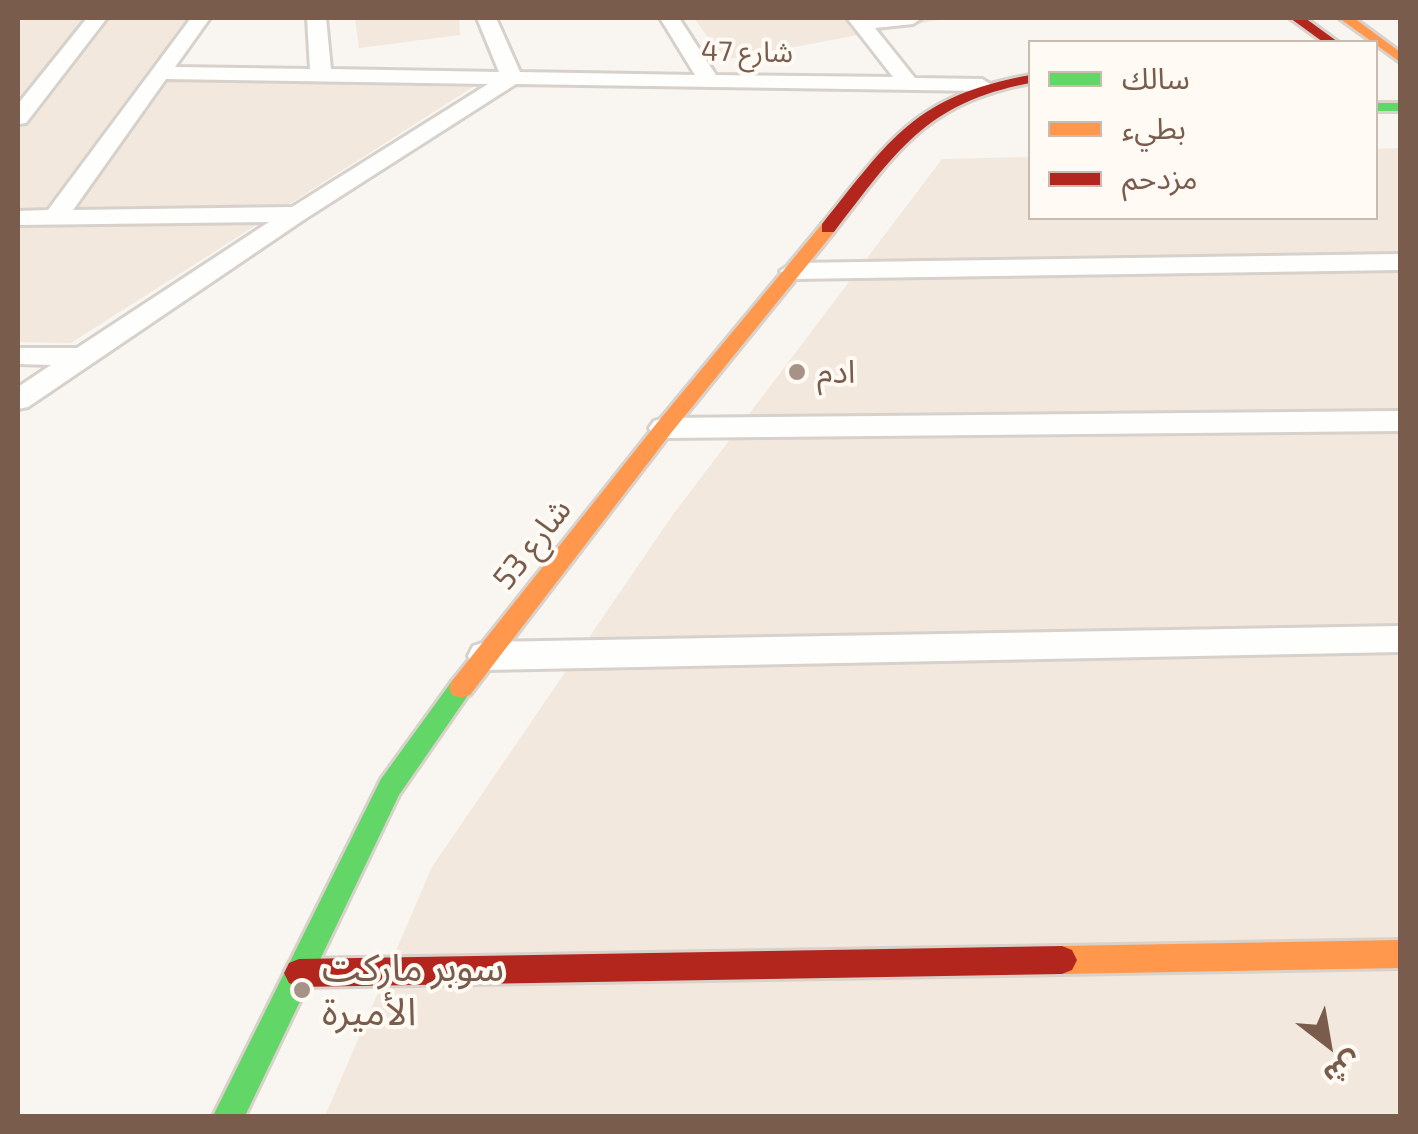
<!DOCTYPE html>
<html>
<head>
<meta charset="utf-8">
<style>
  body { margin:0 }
  #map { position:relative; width:1418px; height:1134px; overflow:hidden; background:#f9f5f0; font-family:"Exo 2","Noto Sans Arabic",sans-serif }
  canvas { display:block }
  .frame { position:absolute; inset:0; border:20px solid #7a5c4d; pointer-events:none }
  .legend { position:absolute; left:1028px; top:40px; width:350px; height:180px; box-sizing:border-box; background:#fffaf3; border:2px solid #cabbb1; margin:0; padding:12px 18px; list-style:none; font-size:30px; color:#7a5c4d }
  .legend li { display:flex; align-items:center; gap:20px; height:50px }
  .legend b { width:50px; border:2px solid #cabbb1 }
  .north { position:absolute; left:1278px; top:994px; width:100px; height:100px; -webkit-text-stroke:8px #fffaf3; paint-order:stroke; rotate:149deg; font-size:28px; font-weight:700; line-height:40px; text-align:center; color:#7a5c4d }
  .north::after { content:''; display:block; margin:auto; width:35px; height:45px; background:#7a5c4d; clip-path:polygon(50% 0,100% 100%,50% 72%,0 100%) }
</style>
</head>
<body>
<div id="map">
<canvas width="1418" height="1134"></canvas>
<div class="frame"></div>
<ul class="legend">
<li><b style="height:12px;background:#63d668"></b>سالك</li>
<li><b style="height:12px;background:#ff974d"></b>بطيء</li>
<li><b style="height:12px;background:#b3261e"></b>مزدحم</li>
</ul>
<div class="north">ش</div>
</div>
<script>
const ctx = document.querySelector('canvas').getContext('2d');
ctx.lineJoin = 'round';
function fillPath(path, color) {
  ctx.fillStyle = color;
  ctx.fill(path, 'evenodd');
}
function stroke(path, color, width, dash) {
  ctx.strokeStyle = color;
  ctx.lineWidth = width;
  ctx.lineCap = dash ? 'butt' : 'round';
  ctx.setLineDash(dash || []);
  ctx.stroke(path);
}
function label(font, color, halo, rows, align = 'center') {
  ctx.font = font + ' "Exo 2","Noto Sans Arabic",sans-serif';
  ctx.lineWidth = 8;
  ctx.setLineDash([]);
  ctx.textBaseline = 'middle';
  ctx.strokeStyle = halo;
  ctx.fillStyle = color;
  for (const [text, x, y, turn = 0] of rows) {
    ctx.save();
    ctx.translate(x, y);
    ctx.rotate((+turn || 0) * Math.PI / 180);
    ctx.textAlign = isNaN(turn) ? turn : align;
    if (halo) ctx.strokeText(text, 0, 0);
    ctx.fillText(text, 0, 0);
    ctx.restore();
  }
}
const residential = new Path2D(`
  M 18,18 L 189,18 L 146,79 L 473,87 L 71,343 L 18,342 Z
  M 355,18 L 459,18 L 460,35 L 359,48 Z
  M 694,18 L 950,18 L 724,60 Z
  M 1400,148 L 1400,1116 L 325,1116 L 432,867 L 672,516 L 942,159 L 1030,157 L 1030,218 L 1376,218 L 1376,149 Z`);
const street = new Path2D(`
  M 87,18 L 107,18 L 26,123 L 18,124 L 18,104 Z
  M 191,18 L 210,18 L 175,67 L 310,69 L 307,18 L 326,18 L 331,69 L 499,72 L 477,18 L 496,18 L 520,72 L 695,75 L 660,18 L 679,18 L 716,75 L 893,77 L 847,18 L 922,18 L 913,24 L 875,28 L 915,78 L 982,79 L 992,85 L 982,91 L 516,84 L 305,219 L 28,407 L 18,409 L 18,387 L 51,365 L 18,364 L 18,348 L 77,348 L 269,222 L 18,225 L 18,211 L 48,210 ZM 166,79 L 488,84 L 292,207 L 73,210 Z
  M 1400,254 L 1400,270 L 793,279 L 780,271 L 793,263 Z
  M 1400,411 L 1400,431 L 664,438 L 654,435 L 649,428 L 654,421 L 664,418 Z
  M 1400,626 L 1400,652 L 485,670 L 473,666 L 468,656 L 473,646 L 485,642 Z`);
const fast = new Path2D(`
  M 1376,103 L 1400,103 L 1400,111 L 1376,111 Z
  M 461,678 L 470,681 L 473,688 L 399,795 L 245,1116 L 213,1116 L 381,779 L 452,681 Z`);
const slow = new Path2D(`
  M 1339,18 L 1354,18 L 1400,52 L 1400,62 Z
  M 828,223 L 836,228 L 834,232 L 671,433 L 470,695 L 461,698 L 452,695 L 449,688 L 452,681 L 657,423 L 822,224 Z
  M 1400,940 L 1400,968 L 1062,974 L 1052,970 L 1047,960 L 1052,950 L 1062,946 Z`);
const jam = new Path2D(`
  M 1290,18 L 1305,18 L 1338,42 L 1323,42 Z
  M 1030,75 L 1030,83 C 925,103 896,152 834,232 L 822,232 L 822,224 C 891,138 915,96 1030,75 Z
  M 1062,946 L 1072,950 L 1077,960 L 1072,970 L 1062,974 L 299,987 L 289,983 L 284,973 L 289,963 L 299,959 Z`);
const markers = [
  [797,372,10,"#a69286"],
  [302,990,10,"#a69286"]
];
const farStreetnames = [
  ["شارع 47",747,52,1]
];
const poiNames = [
  ["ادم",817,372]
];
const streetNames = [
  ["شارع 53",532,544,-52]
];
const nearPoinames = [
  ["سوبر ماركت",322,968],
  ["الأميرة",322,1012]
];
fillPath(residential, '#f2e8de');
stroke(street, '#d7d1cb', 6);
stroke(fast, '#d9d2cb', 6);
stroke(slow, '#d9d2cb', 6);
stroke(jam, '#d9d2cb', 6);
fillPath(street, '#fefefd');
fillPath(fast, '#63d668');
fillPath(slow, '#ff974d');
fillPath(jam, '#b3261e');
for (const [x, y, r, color] of markers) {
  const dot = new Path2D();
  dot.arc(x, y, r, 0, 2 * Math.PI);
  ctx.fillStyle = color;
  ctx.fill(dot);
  stroke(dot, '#fffaf3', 4);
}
label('28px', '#7a5c4d', '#fffaf3', farStreetnames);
label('32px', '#7a5c4d', '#fffaf3', poiNames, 'left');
label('32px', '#7a5c4d', '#fffaf3', streetNames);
label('38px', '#7a5c4d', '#fffaf3', nearPoinames, 'left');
</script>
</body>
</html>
